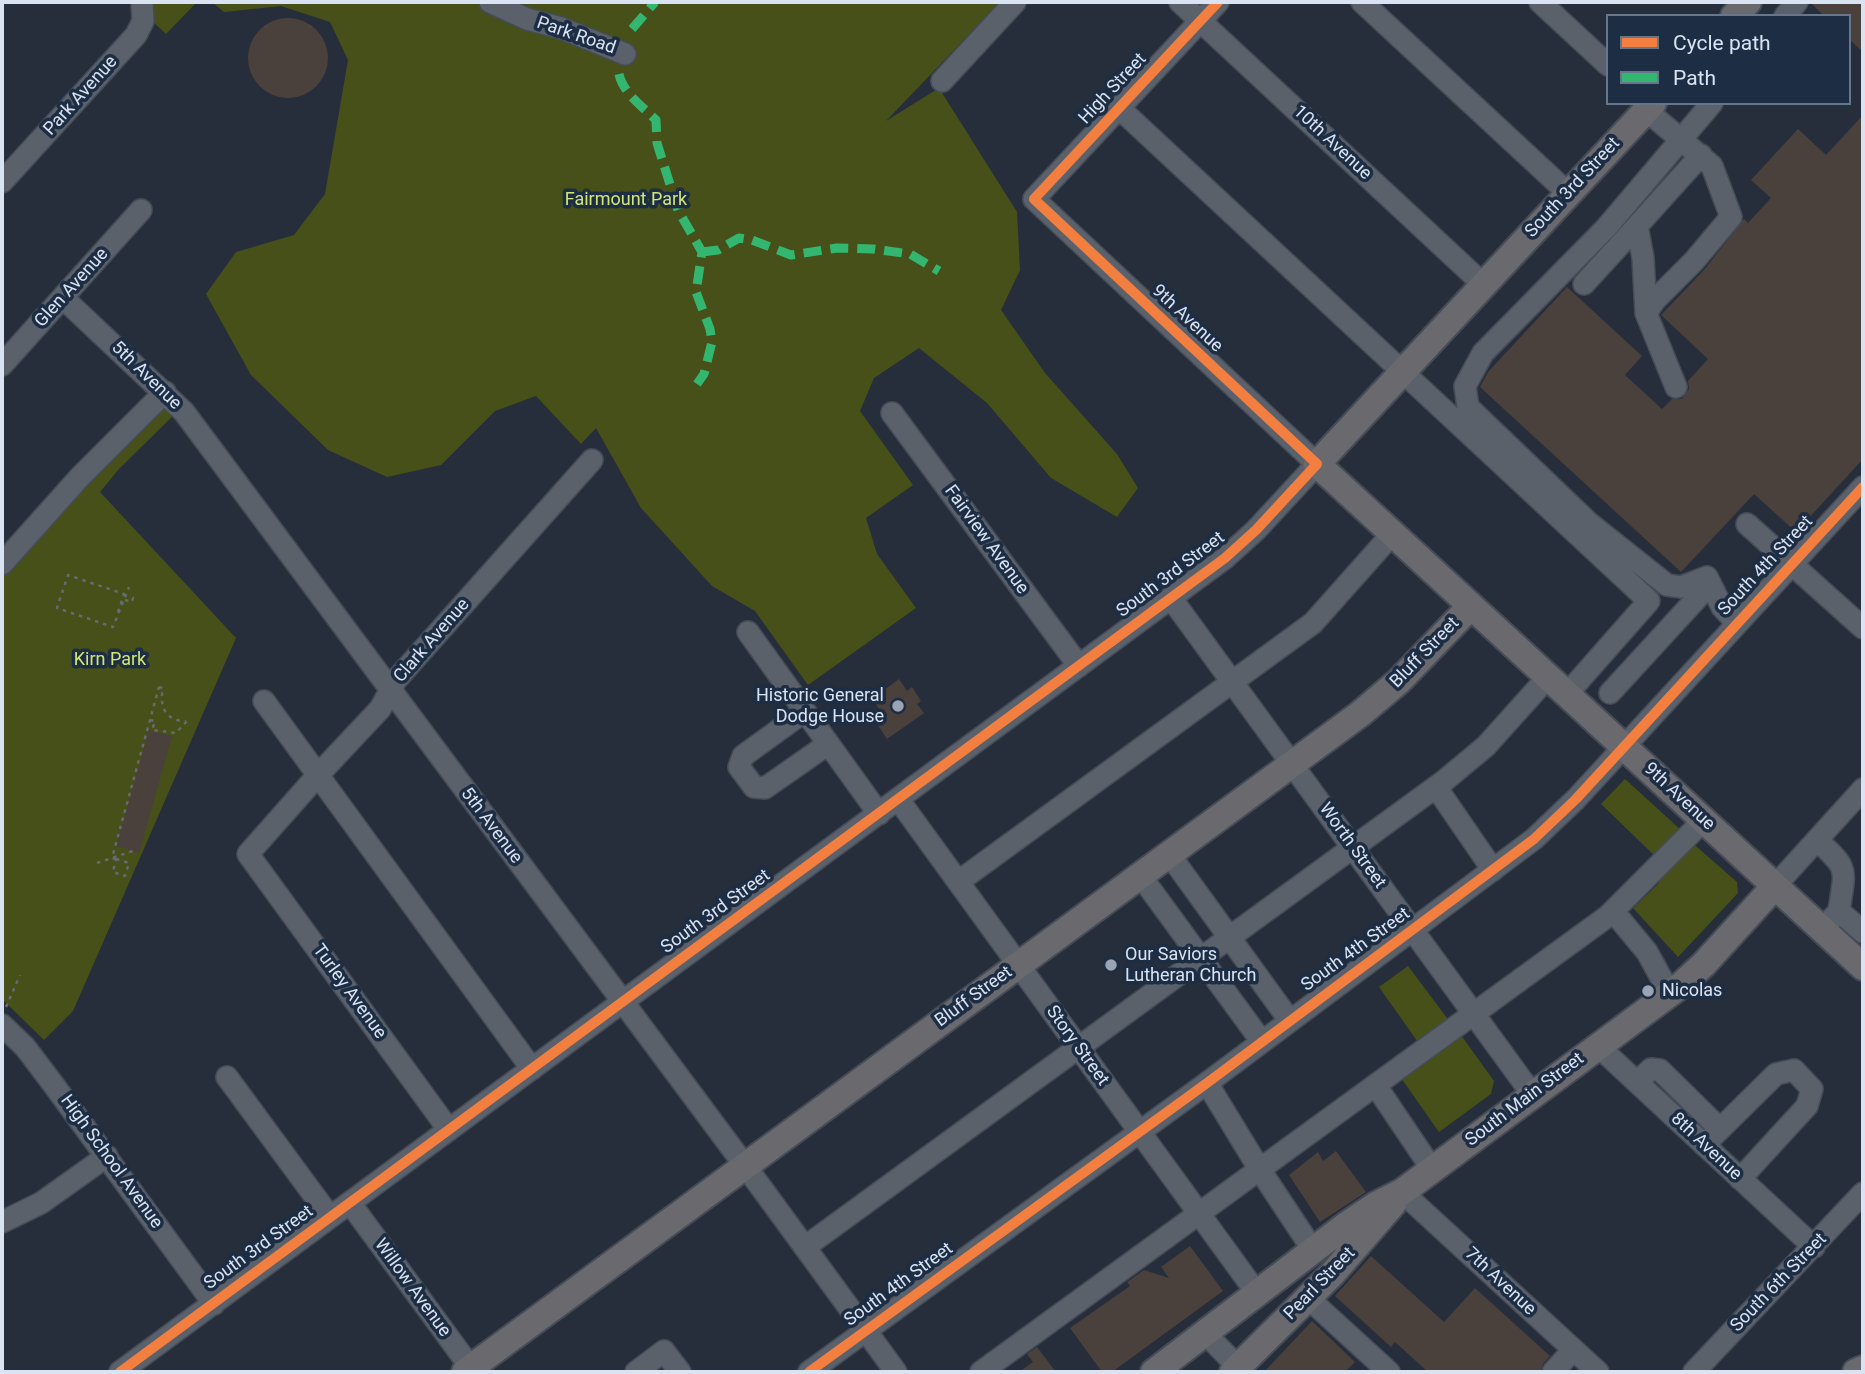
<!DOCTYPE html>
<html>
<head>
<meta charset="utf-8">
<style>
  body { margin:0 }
  #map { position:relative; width:1865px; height:1374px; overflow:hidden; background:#262e3b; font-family:Roboto,sans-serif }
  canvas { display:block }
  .frame { position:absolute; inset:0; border:4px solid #d9e3f2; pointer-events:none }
  .legend { position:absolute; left:1606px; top:14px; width:245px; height:91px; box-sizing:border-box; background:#1d2d44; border:2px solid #68768a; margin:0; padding:9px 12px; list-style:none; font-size:21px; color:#d9e3f2 }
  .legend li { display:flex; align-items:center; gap:14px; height:35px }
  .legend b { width:35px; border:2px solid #68768a }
</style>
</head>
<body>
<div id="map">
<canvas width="1865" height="1374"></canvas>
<div class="frame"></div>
<ul class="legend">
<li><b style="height:9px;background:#f27e40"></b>Cycle path</li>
<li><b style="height:9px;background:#33b770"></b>Path</li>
</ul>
</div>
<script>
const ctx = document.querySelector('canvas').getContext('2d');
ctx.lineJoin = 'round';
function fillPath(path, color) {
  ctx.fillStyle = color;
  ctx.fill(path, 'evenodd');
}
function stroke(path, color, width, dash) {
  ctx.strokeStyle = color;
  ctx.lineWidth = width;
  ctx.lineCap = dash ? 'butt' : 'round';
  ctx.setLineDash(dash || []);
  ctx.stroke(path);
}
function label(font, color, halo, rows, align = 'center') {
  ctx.font = font + ' Roboto,sans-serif';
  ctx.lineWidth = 7;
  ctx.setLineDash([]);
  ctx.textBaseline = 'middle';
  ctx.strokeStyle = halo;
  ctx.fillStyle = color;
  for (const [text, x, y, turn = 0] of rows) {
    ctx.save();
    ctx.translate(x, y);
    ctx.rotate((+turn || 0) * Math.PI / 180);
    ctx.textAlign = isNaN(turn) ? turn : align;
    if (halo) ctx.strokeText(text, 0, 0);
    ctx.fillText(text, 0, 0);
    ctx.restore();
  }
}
const green = new Path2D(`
  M 132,2 L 197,2 L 166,34 Z
  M 212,2 L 1000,2 L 886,121 L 939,88 L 1017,212 L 1020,270 L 1001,310 L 1045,373 L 1117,454 L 1138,488 L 1117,517 L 1051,478 L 987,403 L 919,348 L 874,378 L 860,411 L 913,485 L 866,518 L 877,554 L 916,608 L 808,685 L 755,611 L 712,586 L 641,508 L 596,428 L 581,444 L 536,396 L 495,411 L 441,465 L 387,477 L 328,450 L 251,375 L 206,294 L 236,252 L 294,235 L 325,194 L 348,60 L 330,22 L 281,6 L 224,12 Z
  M 171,399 L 180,409 L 119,469 L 100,492 L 236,638 L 73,1011 L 44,1040 L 2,999 L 2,575 L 78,491 Z
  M 1625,779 L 1682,831 L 1657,858 L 1601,804 Z
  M 1689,840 L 1737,882 L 1738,893 L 1678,957 L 1633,908 L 1658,884 L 1669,860 Z
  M 1408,966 L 1450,1022 L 1420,1045 L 1379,987 Z
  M 1458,1031 L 1494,1081 L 1491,1094 L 1439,1132 L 1399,1075 Z`);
const building = new Path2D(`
  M 1810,2 L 1863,2 L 1863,52 L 1849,39 L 1849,16 L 1824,16 Z
  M248 58a40 40 0 1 1 80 0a40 40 0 1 1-80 0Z
  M 1863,115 L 1863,459 L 1796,532 L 1754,494 L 1681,572 L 1480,387 L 1488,372 L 1567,287 L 1642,356 L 1625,375 L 1662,409 L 1672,399 L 1682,399 L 1689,389 L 1688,381 L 1708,359 L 1661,315 L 1704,270 L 1744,219 L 1748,223 L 1771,198 L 1751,180 L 1798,129 L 1826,155 Z
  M 899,679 L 907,691 L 912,687 L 921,701 L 917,704 L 924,713 L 887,739 L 871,715 L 879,709 L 875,703 L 883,697 L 880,693 Z
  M 149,730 L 172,736 L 139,853 L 116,846 Z
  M 1336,1151 L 1366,1192 L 1320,1222 L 1289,1175 L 1318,1152 L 1323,1161 Z
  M 1190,1246 L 1223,1291 L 1112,1372 L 1102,1372 L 1070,1328 L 1130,1286 L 1127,1282 L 1144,1270 L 1169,1278 L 1161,1267 Z
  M 1371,1256 L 1444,1322 L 1475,1288 L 1550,1356 L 1543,1364 L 1540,1372 L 1428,1372 L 1395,1342 L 1391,1347 L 1335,1296 Z
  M 1312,1321 L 1355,1362 L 1345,1372 L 1264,1372 Z
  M 1037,1347 L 1056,1372 L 1019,1372 L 1033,1362 L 1027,1354 Z`);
const path = new Path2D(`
  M 125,600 L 132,602 L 133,598 L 128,596
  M 118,612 L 124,594 L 68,575 L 57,608 L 113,627 L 129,587
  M 159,687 L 163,688 C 159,706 165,721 186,721
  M 150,720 L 155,721 L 152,730 L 176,733 L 187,721
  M 116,859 L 112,858 L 159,687
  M 116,859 L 129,863 L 125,876 L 113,872 Z
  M 97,863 L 133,851
  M 6,1007 L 20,975`);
const minor = new Path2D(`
  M 490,2 L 527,19 L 561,28 L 625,54
  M 1180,2 L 1484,285
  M 1362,2 L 1569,194
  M 1540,2 L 1608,65
  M 1785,16 L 1797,2
  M 942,81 L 1015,2
  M 1712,103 L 1606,228 L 1483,353 L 1465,386 L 1468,407 L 1589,523 L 1667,585 L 1681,587 L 1707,577 L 1722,607 L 1737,623
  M 1119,108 L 1649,601 L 1567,694
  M 1646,110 L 1712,166 L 1731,217 L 1694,261 L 1655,300 L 1646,313 L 1676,387
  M 2,182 L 136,35 L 143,21 L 142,2
  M 1584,284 L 1637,226
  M 63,298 L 184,412 L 763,1190 L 896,1372
  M 1646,313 L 1643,258 L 1637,226 L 1701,155
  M 2,365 L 141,210
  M 892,413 L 1079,666
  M 1747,524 L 1863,628
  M 2,564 L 79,478 L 165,392
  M 1171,598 L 1532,1094
  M 748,632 L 879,814
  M 1610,693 L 1710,584
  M 264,701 L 532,1069
  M 805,711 L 743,756 L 739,767 L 754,787 L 765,788 L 828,744
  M 1436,787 L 1493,870
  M 898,799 L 1256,1292
  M 1817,840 C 1850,870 1845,868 1839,911
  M 1169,854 L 1290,1021
  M 1140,875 L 1262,1042
  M 958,882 L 1313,623 L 1393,533
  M 1775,886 L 1863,789
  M 1613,911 L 1647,952 L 1670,994
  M 1829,922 L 1839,911 L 1863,932
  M 2,1025 L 25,1047 L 53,1084 L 214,1304
  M 1598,1046 L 1814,1247
  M 227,1077 L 330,1217
  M 1637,1082 L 1651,1069 L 1660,1070 L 1720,1129
  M 1207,1083 L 1260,1170 L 1313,1250
  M 1376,1086 L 1432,1169
  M 449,1130 L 248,854 L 318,775 L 380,709 L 396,680 L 592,460
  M 1704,1145 L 1776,1074 L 1794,1070 L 1812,1089 L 1807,1106 L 1740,1179
  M 1402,1192 L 1598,1372
  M 350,1203 L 471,1368
  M 2,1222 L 41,1203 L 107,1156
  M 805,1247 L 1444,781 L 1486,746 L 1548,677
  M 1308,1298 L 1389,1372
  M 1205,1333 L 1243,1372
  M 120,1372 L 1225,558 L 1256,530 L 1317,464 L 1034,199 L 1218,2
  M 636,1372 L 664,1351 L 680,1372
  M 809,1372 L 1207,1083 L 1534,839 L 1576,799 L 1863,487
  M 981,1372 L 1608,916 L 1704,820
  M 1553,1372 L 1573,1350
  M 1694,1372 L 1863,1193`);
const major = new Path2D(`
  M 1734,16 L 1748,2
  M 1653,103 L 1317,464 L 1863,967
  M 465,1372 L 1360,714 L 1399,681 L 1471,606
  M 1154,1372 L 1345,1226 L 1376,1205 L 1402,1192 L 1680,986 L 1704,964 L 1775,886
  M 1233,1372 L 1333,1273 L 1393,1204
  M 1856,1372 L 1863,1369`);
const quiet = new Path2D(`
  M 632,29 L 655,2
  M 619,74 C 623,93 642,106 656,120 L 657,143 L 678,210 L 702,252 L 696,292 L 710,329 L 712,342 L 704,374 L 697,384
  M 702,252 L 718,250 L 739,238 L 752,240 L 791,255 L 837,248 L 873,249 L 910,254 L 939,271`);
const cycleway = new Path2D(`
  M 120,1372 L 1225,558 L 1256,530 L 1317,464 L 1034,199 L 1218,2
  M 809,1372 L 1207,1083 L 1534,839 L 1576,799 L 1863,487`);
const markers = [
  [898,706,7,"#9aa4b2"],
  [1111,965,7,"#9aa4b2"],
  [1648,991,7,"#9aa4b2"]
];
const streetNames = [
  ["Park Road",576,36,19],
  ["High Street",1113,89,-47],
  ["Park Avenue",81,96,-48],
  ["10th Avenue",1332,143,43],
  ["South 3rd Street",1573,188,-47],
  ["Glen Avenue",72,288,-48],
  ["9th Avenue",1187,319,43],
  ["5th Avenue",146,376,44],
  ["Fairview Avenue",986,540,54],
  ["South 4th Street",1766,566,-47],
  ["South 3rd Street",1171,575,-37],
  ["Clark Avenue",432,641,-49],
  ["Bluff Street",1425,653,-46],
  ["9th Avenue",1679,797,43],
  ["5th Avenue",491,826,53],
  ["Worth Street",1352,846,54],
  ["South 3rd Street",716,912,-36],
  ["South 4th Street",1356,950,-36],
  ["Turley Avenue",349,992,54],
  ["Bluff Street",974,997,-36],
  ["Story Street",1077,1046,54],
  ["South Main Street",1525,1100,-37],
  ["8th Avenue",1706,1147,43],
  ["High School Avenue",111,1162,54],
  ["South 3rd Street",259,1248,-36],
  ["7th Avenue",1500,1282,43],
  ["South 6th Street",1779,1283,-46],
  ["Pearl Street",1320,1284,-46],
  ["South 4th Street",899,1285,-36],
  ["Willow Avenue",412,1288,54]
];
const parkNames = [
  ["Fairmount Park",626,200],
  ["Kirn Park",110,660]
];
const poiNames = [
  ["Historic General",884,696,"right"],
  ["Dodge House",884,717,"right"],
  ["Our Saviors",1125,955],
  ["Lutheran Church",1125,976],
  ["Nicolas",1662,991]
];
fillPath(green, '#475019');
fillPath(building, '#4a403c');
stroke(minor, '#454c58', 24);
stroke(major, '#454c58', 30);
stroke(path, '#656a73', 2.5, [3.5, 5]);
stroke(minor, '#5a616b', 21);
stroke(major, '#69696e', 26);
stroke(quiet, '#33b770', 9, [18, 9]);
stroke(cycleway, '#f27e40', 10);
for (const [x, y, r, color] of markers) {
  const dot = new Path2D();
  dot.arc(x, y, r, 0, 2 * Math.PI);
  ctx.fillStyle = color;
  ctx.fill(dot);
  stroke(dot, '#1d2d44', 2.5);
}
label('18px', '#d9e3f2', '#1d2d44', streetNames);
label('18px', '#d2e673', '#1d2d44', parkNames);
label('18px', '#d9e3f2', '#1d2d44', poiNames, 'left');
</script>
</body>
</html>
